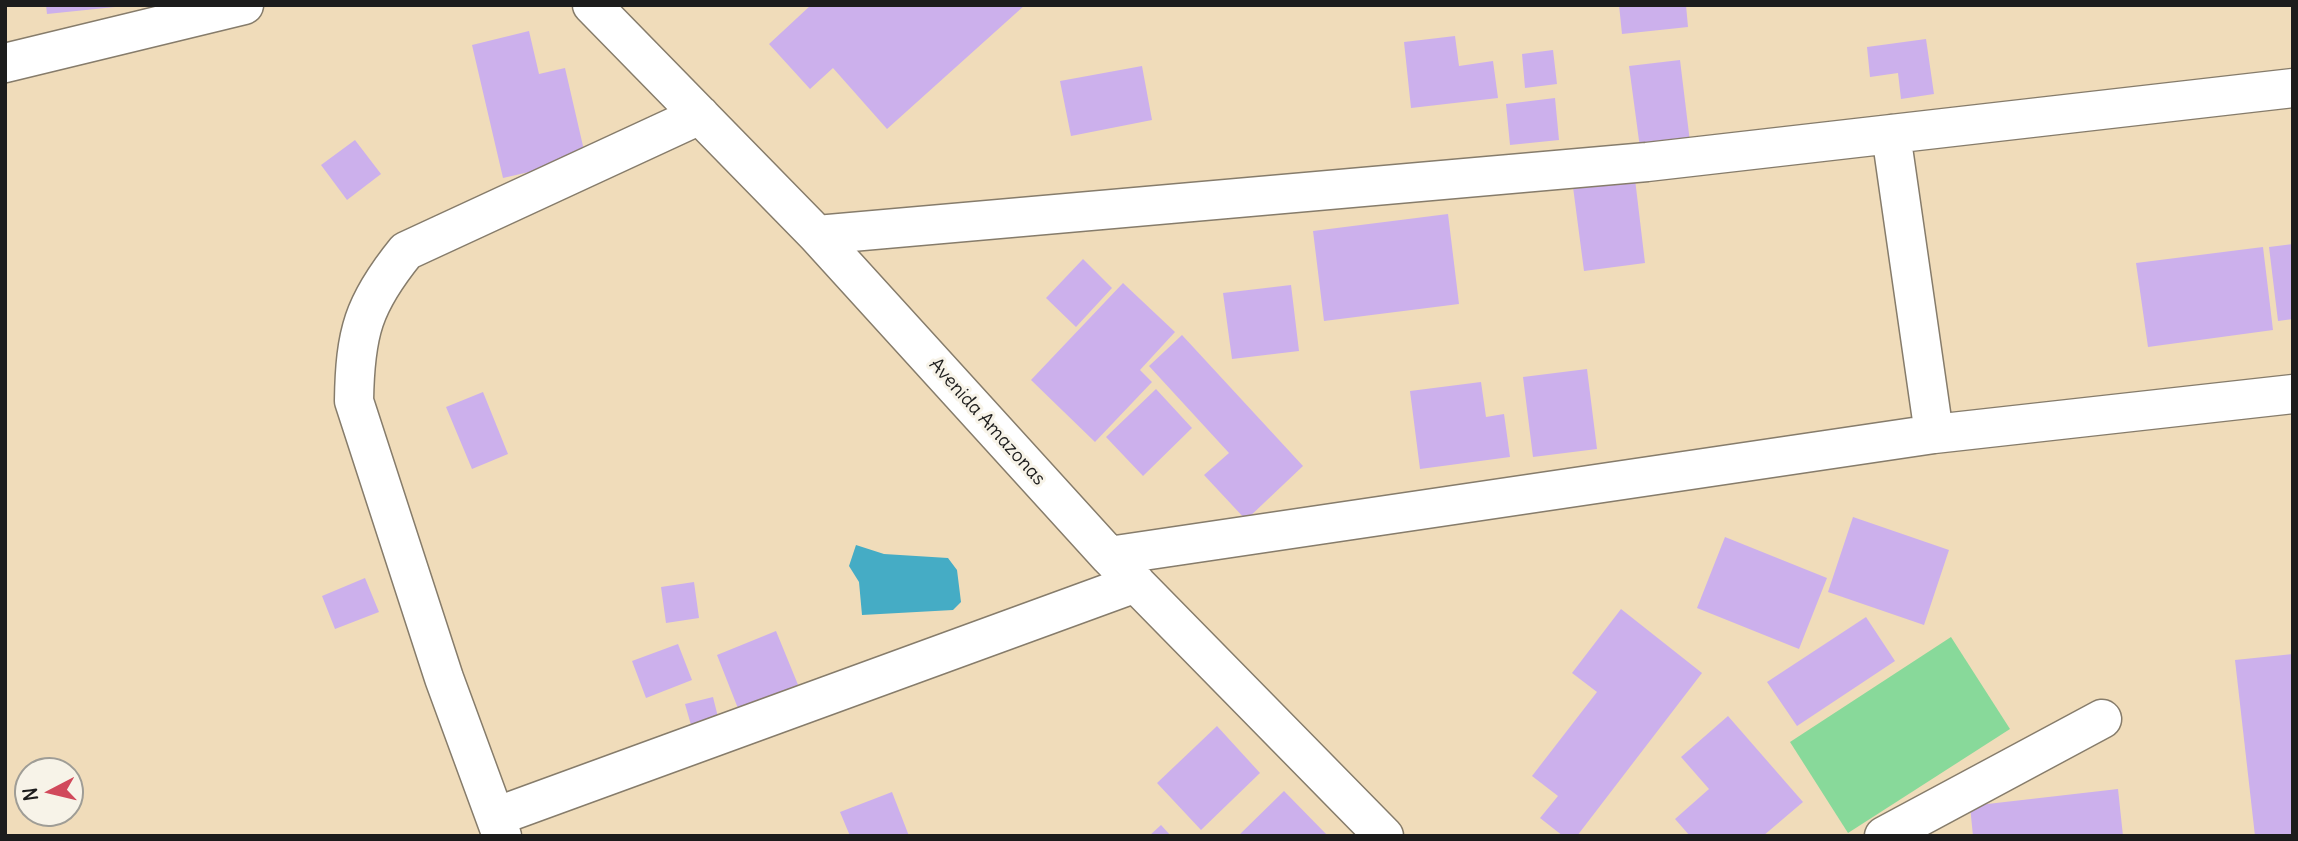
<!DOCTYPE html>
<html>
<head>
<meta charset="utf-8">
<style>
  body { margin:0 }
  #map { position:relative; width:2298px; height:841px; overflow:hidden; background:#f0dcba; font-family:Delius,sans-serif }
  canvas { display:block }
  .frame { position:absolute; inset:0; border:7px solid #1c1c1c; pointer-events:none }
  .north { position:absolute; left:14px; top:757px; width:70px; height:70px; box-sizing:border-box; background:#f7f3e8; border:2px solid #9f9d96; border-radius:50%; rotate:263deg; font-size:19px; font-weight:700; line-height:28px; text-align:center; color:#1c1c1c }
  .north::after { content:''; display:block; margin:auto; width:24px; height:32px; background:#d1495b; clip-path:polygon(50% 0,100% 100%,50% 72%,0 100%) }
</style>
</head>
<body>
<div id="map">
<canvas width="2298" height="841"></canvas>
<div class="frame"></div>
<div class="north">N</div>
</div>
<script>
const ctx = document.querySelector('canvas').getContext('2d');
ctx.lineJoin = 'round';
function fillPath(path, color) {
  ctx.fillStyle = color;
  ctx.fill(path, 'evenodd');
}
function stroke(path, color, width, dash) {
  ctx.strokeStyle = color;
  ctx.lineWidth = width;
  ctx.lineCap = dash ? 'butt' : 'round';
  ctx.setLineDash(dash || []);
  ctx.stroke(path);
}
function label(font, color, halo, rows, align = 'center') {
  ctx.font = font + ' Delius,sans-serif';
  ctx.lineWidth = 6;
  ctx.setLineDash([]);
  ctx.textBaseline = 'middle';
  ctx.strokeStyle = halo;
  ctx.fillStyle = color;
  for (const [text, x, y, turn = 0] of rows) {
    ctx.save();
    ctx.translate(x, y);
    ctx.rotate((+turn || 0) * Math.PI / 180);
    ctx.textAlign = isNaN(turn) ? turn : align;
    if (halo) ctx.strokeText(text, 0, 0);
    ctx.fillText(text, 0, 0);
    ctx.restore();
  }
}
const green = new Path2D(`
  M 1951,637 L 2010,729 L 1848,833 L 1790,742 Z`);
const water = new Path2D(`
  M 856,545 L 884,554 L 948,558 L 957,570 L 961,602 L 953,610 L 862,615 L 859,582 L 849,566 Z`);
const building = new Path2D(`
  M 46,5 L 114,5 L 115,7 L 47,14 Z
  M 811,5 L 1025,5 L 887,129 L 833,68 L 810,89 L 769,44 Z
  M 1619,5 L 1686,5 L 1688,27 L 1622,34 Z
  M 529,31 L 539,74 L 565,68 L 586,159 L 503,178 L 472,45 Z
  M 1455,36 L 1459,66 L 1493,61 L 1498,98 L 1411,108 L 1404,42 Z
  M 1926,39 L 1934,94 L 1901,99 L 1898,73 L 1870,77 L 1867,47 Z
  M 1553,50 L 1557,84 L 1525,88 L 1522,54 Z
  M 1680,60 L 1690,142 L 1640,148 L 1629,66 Z
  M 1142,66 L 1152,120 L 1071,136 L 1060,81 Z
  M 1555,98 L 1559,140 L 1510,145 L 1506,104 Z
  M 355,140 L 381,174 L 347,200 L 321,165 Z
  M 1635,179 L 1645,263 L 1584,271 L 1573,187 Z
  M 1448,214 L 1459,304 L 1324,321 L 1313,231 Z
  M 2293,244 L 2293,319 L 2278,321 L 2269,247 Z
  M 2263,247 L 2273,330 L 2148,347 L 2136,263 Z
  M 1083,259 L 1112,288 L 1076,327 L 1046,298 Z
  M 1123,283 L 1175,332 L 1140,370 L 1152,382 L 1095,442 L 1031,380 Z
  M 1291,285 L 1299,351 L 1232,359 L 1223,293 Z
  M 1182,335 L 1303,466 L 1246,520 L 1204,475 L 1229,453 L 1149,366 Z
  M 1587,369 L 1597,449 L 1533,457 L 1523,377 Z
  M 1481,382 L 1486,417 L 1504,414 L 1510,457 L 1420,469 L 1410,391 Z
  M 1156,389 L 1192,428 L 1143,476 L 1106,437 Z
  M 483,392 L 508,454 L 472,469 L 446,407 Z
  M 1853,517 L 1949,550 L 1924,625 L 1828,592 Z
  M 1725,537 L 1827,578 L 1799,649 L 1697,608 Z
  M 365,578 L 379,612 L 335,629 L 322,596 Z
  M 694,582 L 699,618 L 666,623 L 661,587 Z
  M 1621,609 L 1702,673 L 1577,836 L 1563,836 L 1540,818 L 1558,796 L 1532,776 L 1597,692 L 1572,673 Z
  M 1866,617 L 1895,661 L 1797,726 L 1767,682 Z
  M 776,631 L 801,692 L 741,716 L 717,655 Z
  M 678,644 L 692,680 L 646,698 L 632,661 Z
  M 2293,654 L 2293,836 L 2255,836 L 2235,660 Z
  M 713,697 L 720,725 L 693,732 L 685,704 Z
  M 1728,716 L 1803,802 L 1763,836 L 1690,836 L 1675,819 L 1709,789 L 1681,757 Z
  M 1217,726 L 1260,773 L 1201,830 L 1157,783 Z
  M 2118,789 L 2123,836 L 1973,836 L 1970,806 Z
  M 1284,791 L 1328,836 L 1238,836 Z
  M 892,792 L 909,836 L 850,836 L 840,812 Z
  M 1161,825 L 1171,836 L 1149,836 Z`);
const minor = new Path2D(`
  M 592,5 L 817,235 L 1109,556 L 1384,836
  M 5,63 L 244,5
  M 1891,134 L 1934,434
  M 817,235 L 1647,162 L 2293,88
  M 1109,556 L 1934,434 L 2293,394
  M 495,817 L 1136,583
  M 502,836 L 444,678 L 354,401 C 355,333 363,304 406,251 L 700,115
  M 1884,836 L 2102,719`);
const streetNames = [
  ["Avenida Amazonas",987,422,48]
];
fillPath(green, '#88d99a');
fillPath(water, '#45acc5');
fillPath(building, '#ccb0ec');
stroke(minor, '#867c6b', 41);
stroke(minor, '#fff', 38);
label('19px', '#1c1c1c', '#f7f3e8', streetNames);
</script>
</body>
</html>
